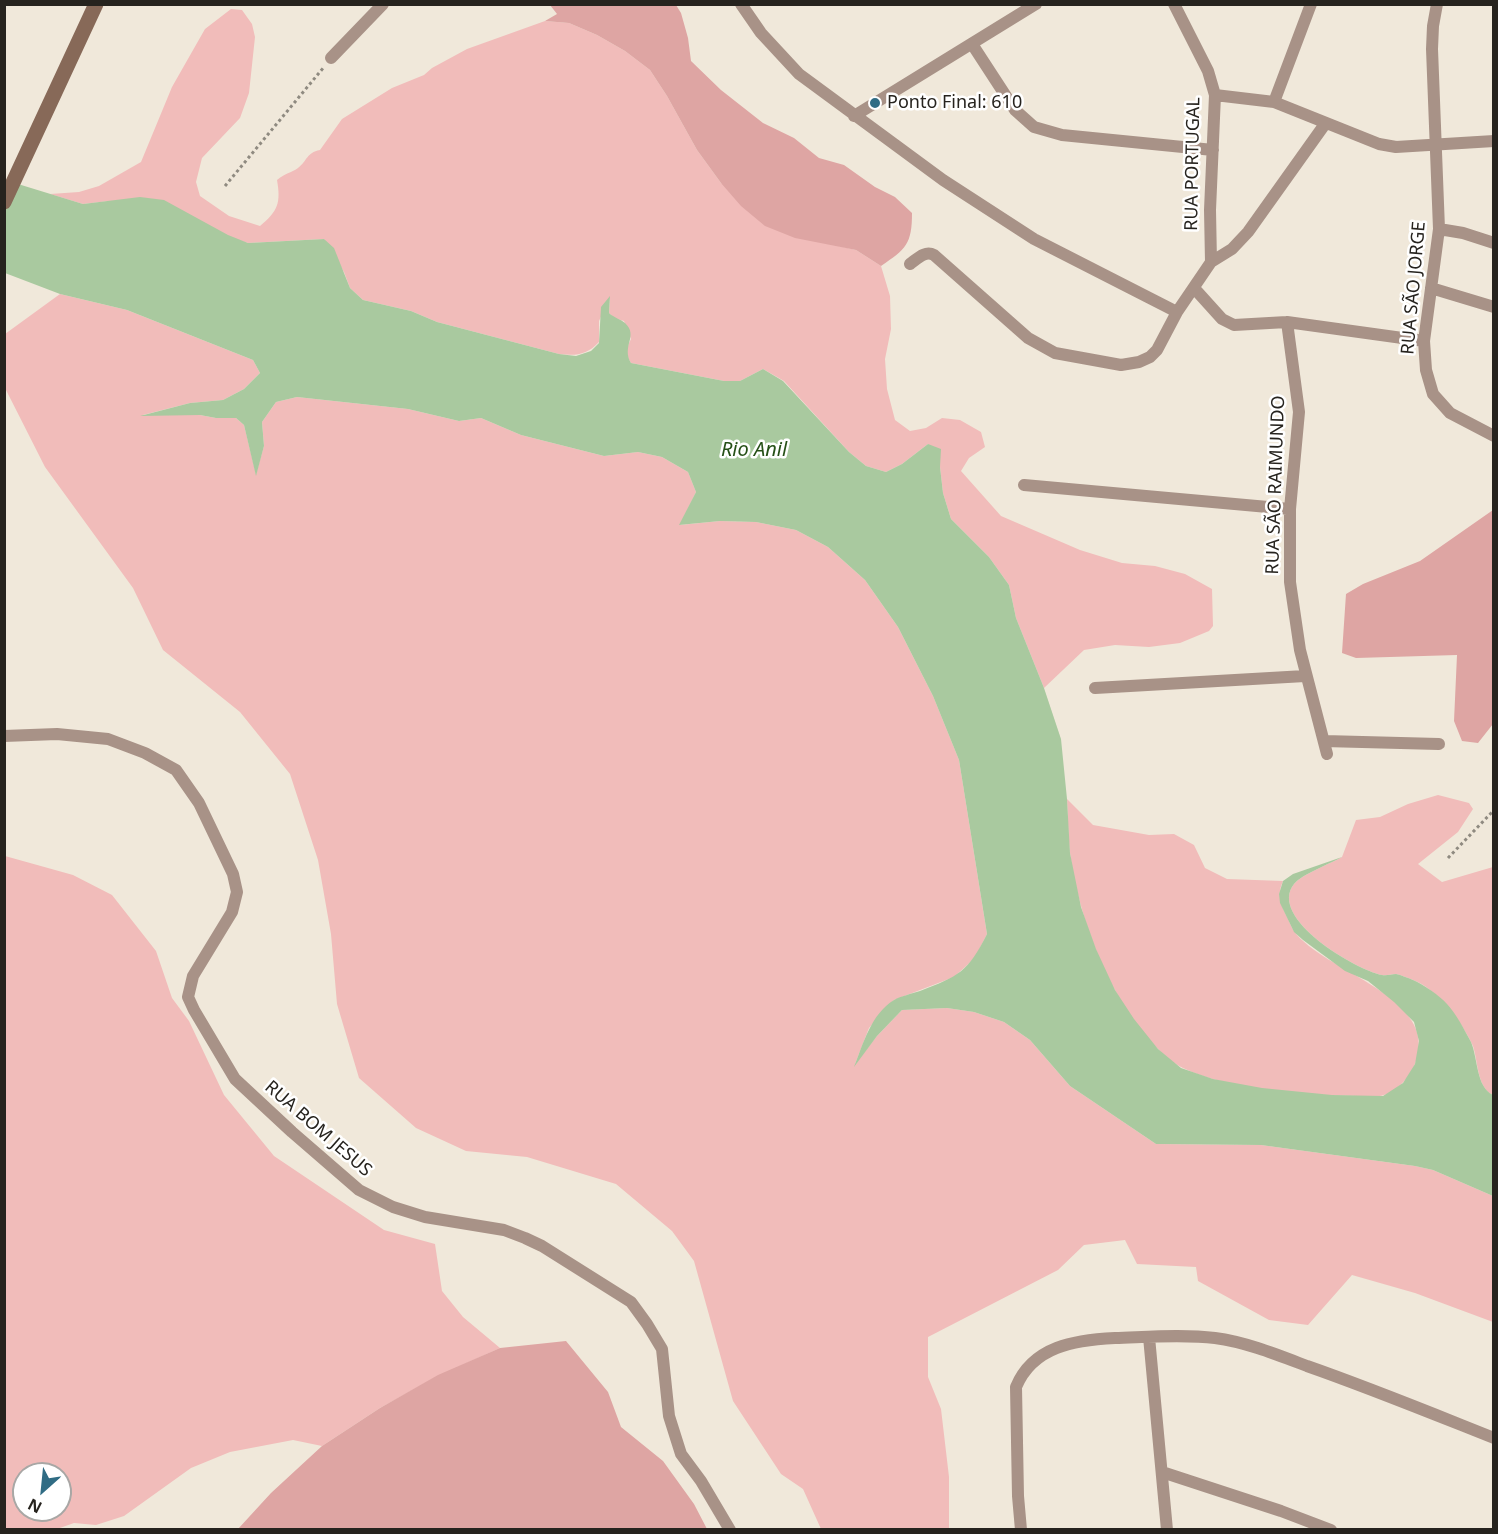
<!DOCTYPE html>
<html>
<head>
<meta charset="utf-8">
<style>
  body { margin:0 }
  #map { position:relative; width:1498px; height:1534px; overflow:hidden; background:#f0e8da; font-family:"Noto Sans",sans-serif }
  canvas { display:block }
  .frame { position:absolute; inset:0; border:6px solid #26231e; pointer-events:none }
  .north { position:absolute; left:12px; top:1462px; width:60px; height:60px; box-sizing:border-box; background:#fff; border:2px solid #a8a7a5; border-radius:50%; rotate:207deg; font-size:16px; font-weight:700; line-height:24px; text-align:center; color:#26231e }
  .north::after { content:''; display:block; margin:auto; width:21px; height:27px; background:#306c84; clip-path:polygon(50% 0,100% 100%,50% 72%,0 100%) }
</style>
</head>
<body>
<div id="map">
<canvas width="1498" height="1534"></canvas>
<div class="frame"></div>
<div class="north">N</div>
</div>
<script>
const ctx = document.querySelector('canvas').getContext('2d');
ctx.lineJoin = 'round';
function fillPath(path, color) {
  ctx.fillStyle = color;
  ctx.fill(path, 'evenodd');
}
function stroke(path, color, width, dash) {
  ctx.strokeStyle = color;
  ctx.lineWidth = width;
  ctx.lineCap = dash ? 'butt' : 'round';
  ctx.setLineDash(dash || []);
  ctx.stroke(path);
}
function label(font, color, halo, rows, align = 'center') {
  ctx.font = font + ' "Noto Sans",sans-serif';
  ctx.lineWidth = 5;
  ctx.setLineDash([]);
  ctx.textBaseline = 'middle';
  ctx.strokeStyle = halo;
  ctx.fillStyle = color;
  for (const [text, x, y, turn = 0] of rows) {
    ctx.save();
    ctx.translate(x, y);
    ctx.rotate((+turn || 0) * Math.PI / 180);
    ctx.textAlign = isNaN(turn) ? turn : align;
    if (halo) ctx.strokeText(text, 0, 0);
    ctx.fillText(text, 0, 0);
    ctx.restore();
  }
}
const green = new Path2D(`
  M 231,9 L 242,10 L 252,24 L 255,37 L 249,93 L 240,118 L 202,158 L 196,182 L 200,196 L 229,216 L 260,226 C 278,211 281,203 277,180 C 285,173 291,173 298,168 C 308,160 306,153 320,150 L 342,119 L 392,88 L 424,75 L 432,68 L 467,49 L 545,21 L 569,23 L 597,35 L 625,51 L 650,70 L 667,96 L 697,150 L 721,183 L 826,243 L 856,250 L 881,266 L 890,296 L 891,329 L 885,359 L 887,389 L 895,420 L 910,431 L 926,428 L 942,418 L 960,420 L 981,432 L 985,447 L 969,458 L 961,471 L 1001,516 L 1080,550 L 1122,563 L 1155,566 L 1185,574 L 1212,589 L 1213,626 L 1209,631 L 1180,643 L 1149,647 L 1115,645 L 1084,650 L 1044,688 L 1016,618 L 1009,585 L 989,557 L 951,519 L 943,493 L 940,467 L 928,444 L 902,464 L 886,472 L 866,466 L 849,452 L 784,381 L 763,369 L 740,381 L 724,381 L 631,363 C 625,354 626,349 631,339 L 624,321 L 614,318 L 609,313 L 610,297 L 599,321 L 599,342 C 587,355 576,356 559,354 L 437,322 L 411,311 L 363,300 L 350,288 L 344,272 L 324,239 L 248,243 L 109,201 L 83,204 L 50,194 L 79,192 L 99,186 L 141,162 L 172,87 L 205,29 Z
  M 60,294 L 127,310 L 253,360 L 260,373 L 244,389 L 223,400 L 190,403 L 143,415 L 200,415 L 216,418 L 236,418 L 244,425 L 256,474 L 264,446 L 262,422 L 276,402 L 297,397 L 408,409 L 459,421 L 481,418 L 521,435 L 604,456 L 638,452 L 662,457 L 688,472 L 696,492 L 680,525 L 720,521 L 756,522 L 796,530 L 828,547 L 865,580 L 898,627 L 933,696 L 959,760 L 987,934 L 975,958 L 954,977 L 894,1000 L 869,1028 L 855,1064 L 877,1036 L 902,1010 L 947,1008 L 974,1012 L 1004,1022 L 1030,1040 L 1070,1086 L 1156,1144 L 1261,1145 L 1415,1166 L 1433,1170 L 1493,1196 L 1493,1322 L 1415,1293 L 1352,1275 L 1308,1325 L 1269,1320 L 1198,1281 L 1196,1267 L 1137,1264 L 1125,1240 L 1084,1245 L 1058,1270 L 928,1337 L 928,1377 L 941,1409 L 949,1477 L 949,1529 L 821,1529 L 803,1489 L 781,1474 L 733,1401 L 694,1261 L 672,1231 L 616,1184 L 527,1157 L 466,1151 L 416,1128 L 359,1078 L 337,1004 L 331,934 L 318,860 L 290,774 L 240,712 L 163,650 L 133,588 L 45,467 L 5,388 L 5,334 Z
  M 1438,795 L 1469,803 L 1473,809 L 1458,832 L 1418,864 L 1442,882 L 1493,867 L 1493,1095 C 1477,1088 1478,1061 1473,1046 C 1469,1036 1451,1008 1443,1001 C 1434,993 1424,984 1413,980 C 1408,978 1401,975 1396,974 C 1391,974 1386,976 1382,975 C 1356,970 1267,918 1294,884 C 1302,874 1330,864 1342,857 L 1356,820 L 1380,817 L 1408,804 Z
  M 1067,799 L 1093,825 L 1149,835 L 1174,834 L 1194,845 L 1205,868 L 1227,879 L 1283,881 C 1277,894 1280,902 1286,915 C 1289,920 1291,927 1294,931 C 1324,973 1442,996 1415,1064 C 1410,1077 1397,1091 1384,1095 C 1376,1098 1364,1096 1357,1096 C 1306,1095 1229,1090 1183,1068 C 1174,1064 1165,1056 1158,1049 C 1110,1001 1079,920 1070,853 C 1068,836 1068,817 1067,799 Z
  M 5,856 L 73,875 L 112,895 L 156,951 L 172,998 L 189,1021 L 224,1095 L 274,1156 L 384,1230 L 435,1244 L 442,1291 L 463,1317 L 500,1348 L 438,1376 L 380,1408 L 322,1446 L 293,1440 L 230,1452 L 191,1468 L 124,1516 L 96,1525 L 74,1523 L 57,1529 L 5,1530 ZM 24,1474 L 60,1474 L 60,1510 L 24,1510 Z`);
const forest = new Path2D(`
  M 550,5 L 676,5 L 681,13 L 688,38 L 691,61 L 721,90 L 763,123 L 794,138 L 819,158 L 844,165 L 875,187 L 895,197 L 912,213 C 912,244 906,249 881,266 L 856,250 L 795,238 L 765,226 L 741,206 L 721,183 L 697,150 L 667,96 L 650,70 L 625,51 L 597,35 L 569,23 L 545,21 L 557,14 Z
  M 1493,510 L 1493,724 L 1478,743 L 1462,741 L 1454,721 L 1457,655 L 1356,658 L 1342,653 L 1346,594 L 1363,584 L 1420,561 Z
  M 566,1341 L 608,1392 L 621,1427 L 663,1461 L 694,1504 L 707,1529 L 238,1529 L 271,1493 L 322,1446 L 380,1408 L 438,1375 L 500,1348 Z`);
const water = new Path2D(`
  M 5,180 L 83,204 L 140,197 L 164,200 L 228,235 L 248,243 L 324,239 L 334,248 L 350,288 L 363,300 L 411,311 L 437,322 L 559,354 L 576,356 L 591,351 L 599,343 L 601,307 L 610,296 L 609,313 C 614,318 621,319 625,323 C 639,336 621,346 631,363 L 724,381 L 740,381 L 763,369 L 783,381 L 849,452 L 866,466 L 886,472 L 902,464 L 928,444 L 941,449 L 940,467 L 943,493 L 951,519 L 989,557 L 1009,585 L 1016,618 L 1044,688 L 1061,739 L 1067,799 L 1070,853 L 1081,907 L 1096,949 L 1115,990 L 1134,1019 L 1158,1049 L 1181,1068 L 1213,1079 L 1262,1088 L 1332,1095 L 1383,1096 L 1403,1083 L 1415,1064 L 1419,1041 L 1414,1022 L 1394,1002 L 1368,981 L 1345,971 L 1303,940 L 1294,932 L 1280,903 L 1279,894 L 1283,881 L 1293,874 L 1342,857 C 1330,864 1302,874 1294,884 C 1267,918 1356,970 1382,975 C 1387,976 1391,974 1396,974 C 1401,975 1408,978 1413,980 C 1424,985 1439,995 1447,1004 C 1457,1015 1464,1029 1471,1042 C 1478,1058 1476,1087 1493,1095 L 1493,1196 L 1433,1170 L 1415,1166 L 1261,1145 L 1156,1144 L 1070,1086 L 1030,1040 L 1004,1022 L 974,1012 L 947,1008 L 902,1010 L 877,1036 L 854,1067 C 863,1044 871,1014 894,1000 C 901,996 911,994 920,991 C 959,976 968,972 987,934 L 959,760 L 933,696 L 898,627 L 865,580 L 828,547 L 796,530 L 756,522 L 720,521 L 679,525 L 696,492 L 688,472 L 662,457 L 638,452 L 604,456 L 521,435 L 481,418 L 459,421 L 408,409 L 297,397 L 276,402 L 262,422 L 264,446 L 256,476 L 244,425 L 236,418 L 216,418 L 200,415 L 140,416 L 190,403 L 223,400 L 244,389 L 260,373 L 253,360 L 127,310 L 60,294 L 5,273 Z`);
const path = new Path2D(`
  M 225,186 L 324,67
  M 1448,858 L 1494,810`);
const street = new Path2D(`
  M 741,4 L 761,33 L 799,74 L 943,180 L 1034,239 L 1177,312
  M 1174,4 L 1208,71 L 1215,95 L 1210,210 L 1211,262
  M 1437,4 L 1433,26 L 1432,49 L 1439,229 L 1424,341 L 1426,370 L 1433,394 L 1450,413 L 1494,436
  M 972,44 L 1015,110 L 1034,127 L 1062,135 L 1213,150
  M 331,58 L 383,4
  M 1215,95 L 1274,102 L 1379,144 L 1396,147 L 1494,141
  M 1274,102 L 1311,4
  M 854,116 L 1036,4
  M 1439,229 L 1463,233 L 1494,243
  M 910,264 C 917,259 925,250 934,255 L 1028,338 L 1055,353 L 1121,365 L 1139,362 L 1150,357 L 1157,350 L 1177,312 L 1211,262 L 1232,249 L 1248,232 L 1325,124
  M 1194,288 L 1222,319 L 1234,325 L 1287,322 L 1424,341
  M 1431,288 L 1494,307
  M 1287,322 L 1299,412 L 1290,509 L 1290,582 L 1300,650 L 1327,754
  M 1024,485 L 1290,509
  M 1095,688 L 1305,676
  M 4,736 L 57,734 L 108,739 L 145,753 L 176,770 L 199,803 L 233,874 L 237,892 L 232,912 L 193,976 L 188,997 L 194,1010 L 235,1079 L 292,1132 L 359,1190 L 393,1207 L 425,1217 L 504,1230 L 525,1238 L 542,1246 L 631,1302 L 647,1324 L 662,1349 L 669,1416 L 681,1454 L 701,1481 L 730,1530
  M 1324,741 L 1439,744
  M 1149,1337 L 1167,1530
  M 1162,1472 L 1281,1511 L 1331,1530
  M 1021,1530 L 1018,1496 L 1016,1387 C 1033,1346 1075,1340 1115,1338 C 1147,1337 1184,1334 1215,1338 C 1246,1342 1278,1355 1307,1366 C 1370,1388 1431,1413 1494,1438`);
const secondary = new Path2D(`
  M 4,202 L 96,4`);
const markers = [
  [875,103,6,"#306c84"]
];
const poiNames = [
  ["Ponto Final: 610",887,103]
];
const streetNames = [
  ["RUA PORTUGAL",1193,164,-89],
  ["RUA SÃO JORGE",1414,288,-85],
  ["RUA SÃO RAIMUNDO",1276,485,-88],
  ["RUA BOM JESUS",318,1129,41]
];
const waterNames = [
  ["Rio Anil",754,450]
];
fillPath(green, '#f1bcba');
fillPath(forest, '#dea5a3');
fillPath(water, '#a9c99f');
stroke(path, '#8f8a80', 3, [3, 3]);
stroke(street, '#a89287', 12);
stroke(secondary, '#876958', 15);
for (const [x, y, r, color] of markers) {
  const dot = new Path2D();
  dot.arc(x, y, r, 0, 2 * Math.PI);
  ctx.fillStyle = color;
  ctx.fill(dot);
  stroke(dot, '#fff', 2);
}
label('18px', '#26231e', '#fff', poiNames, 'left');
label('18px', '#26231e', '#fff', streetNames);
label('italic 20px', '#265017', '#fff', waterNames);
</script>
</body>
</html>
